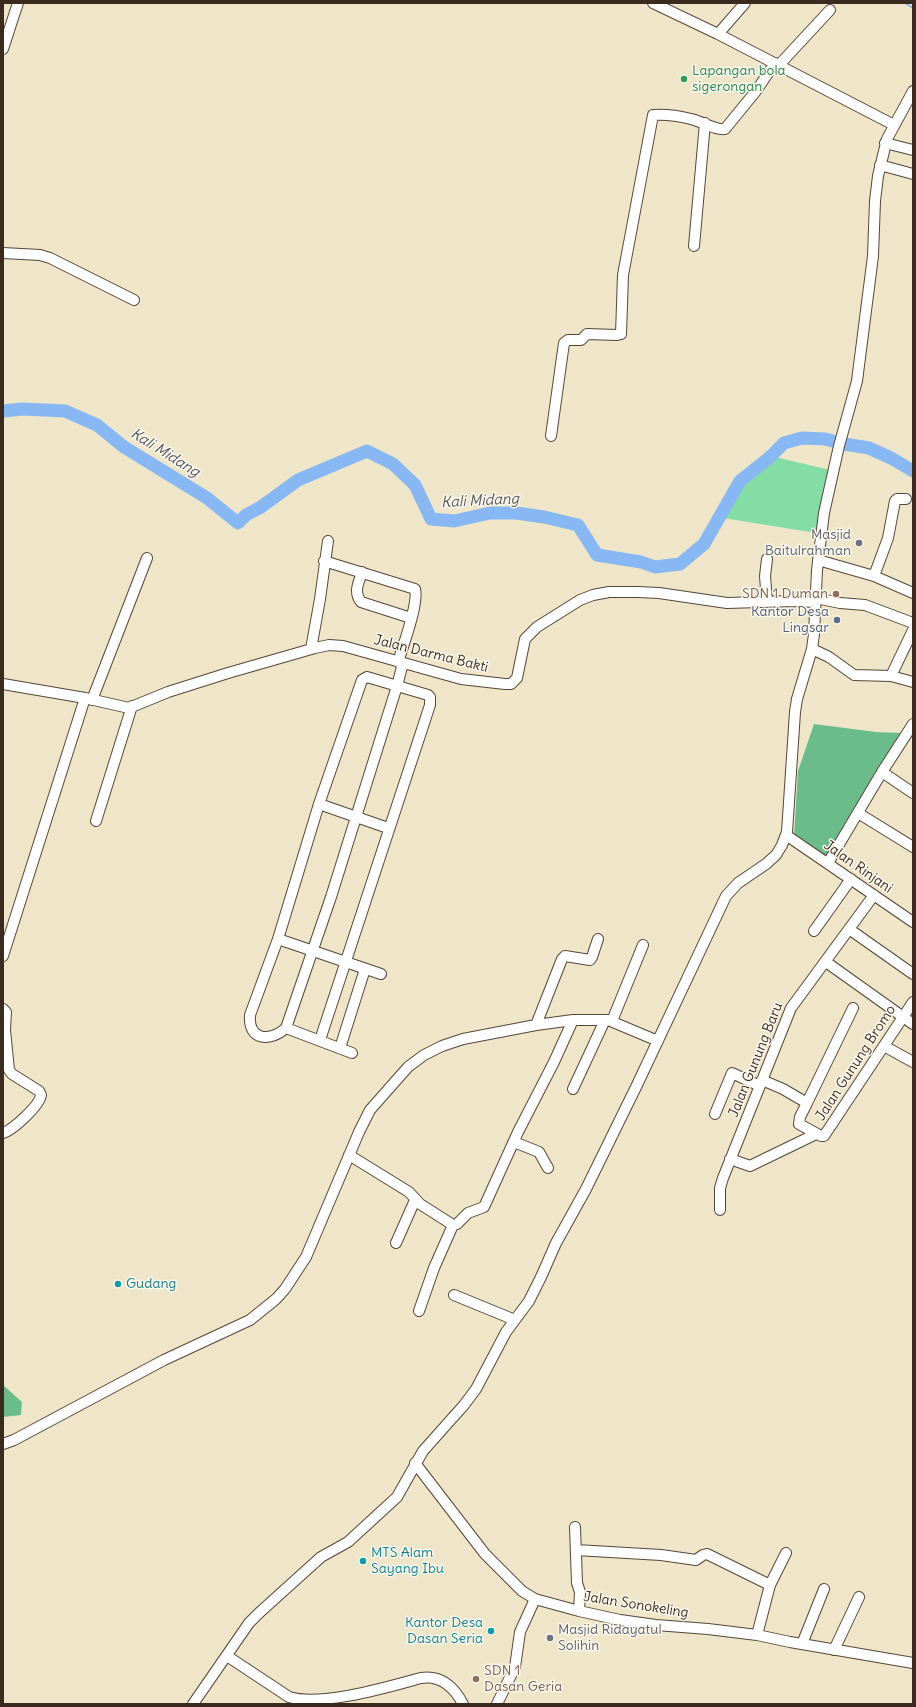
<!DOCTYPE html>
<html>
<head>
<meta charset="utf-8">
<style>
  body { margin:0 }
  #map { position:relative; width:916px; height:1707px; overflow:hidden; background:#efe6c9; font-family:Delius,sans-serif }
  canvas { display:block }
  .frame { position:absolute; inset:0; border:4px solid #3b2a1e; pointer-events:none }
</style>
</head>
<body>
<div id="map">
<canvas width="916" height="1707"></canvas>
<div class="frame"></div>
</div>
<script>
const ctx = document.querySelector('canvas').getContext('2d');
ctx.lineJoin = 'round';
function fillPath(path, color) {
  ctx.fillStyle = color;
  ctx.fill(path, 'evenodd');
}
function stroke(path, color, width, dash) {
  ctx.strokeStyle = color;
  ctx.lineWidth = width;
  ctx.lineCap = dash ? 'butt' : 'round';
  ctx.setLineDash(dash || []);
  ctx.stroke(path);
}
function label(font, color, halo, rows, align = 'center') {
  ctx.font = font + ' Delius,sans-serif';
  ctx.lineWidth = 3;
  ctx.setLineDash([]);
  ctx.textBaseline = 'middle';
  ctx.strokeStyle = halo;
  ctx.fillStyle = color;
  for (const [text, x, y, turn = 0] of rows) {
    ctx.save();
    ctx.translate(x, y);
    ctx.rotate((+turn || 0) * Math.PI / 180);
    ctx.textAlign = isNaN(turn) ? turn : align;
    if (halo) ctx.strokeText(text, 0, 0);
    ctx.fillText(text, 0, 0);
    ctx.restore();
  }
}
const green = new Path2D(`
  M 775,457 L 830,470 L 816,533 L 723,518 L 743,482 Z`);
const forest = new Path2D(`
  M 814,724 L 876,732 L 902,733 L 825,860 L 794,836 L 798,771 Z
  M 3,1385 L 22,1402 L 21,1415 L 3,1417 Z`);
const stream = new Path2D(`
  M 905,3 L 913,8`);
const river = new Path2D(`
  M 3,411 L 23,409 L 65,411 L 97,425 L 124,447 L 207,498 L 238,523 L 246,515 L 261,507 L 298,480 L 367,451 L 393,464 L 415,485 L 431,519 L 454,521 L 490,513 L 516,513 L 544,517 L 578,525 L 597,555 L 641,562 L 655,567 L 680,564 L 704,544 L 740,481 L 770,457 L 784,443 L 802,438 L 825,439 L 844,444 L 869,448 L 891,458 L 913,471`);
const minor = new Path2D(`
  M 653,3 L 718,34 L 894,125
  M 718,34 L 745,3
  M 3,49 L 18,3
  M 779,65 L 830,10
  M 885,143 L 913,150
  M 880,165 L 913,174
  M 694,246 L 705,123
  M 3,253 L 40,255 L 50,258 L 134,300
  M 551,436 L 564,343 L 568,340 L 581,340 L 587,334 L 617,335 L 621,334 L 623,275 L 653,115 C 666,114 679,116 691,119 C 701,121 717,131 725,129 L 756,91 L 775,63
  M 767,559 L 765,576 L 767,602
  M 818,560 L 874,576 L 913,593
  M 324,561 L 415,589 C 419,603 403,646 398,662
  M 362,572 C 359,582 353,592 361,602 L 411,618
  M 874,576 L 888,538 L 895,501 L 897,499 L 906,499
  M 816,598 L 840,603 L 865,605 L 913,623
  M 311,649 L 320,599 L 328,541
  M 812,649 L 829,657 L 854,675 L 891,676 L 913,682
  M 891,676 L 913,630
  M 3,684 L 85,698 L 129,708 L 168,692 L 228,673 L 315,648 L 329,645 L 343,646 L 461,679 L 505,684 L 511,684 L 517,678 L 525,639 L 537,627 L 580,600 L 593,595 L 609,592 L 638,592 L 659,593 L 727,603 L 794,601 L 816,602
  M 92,700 L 147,558
  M 882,772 L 913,793
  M 319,804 L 388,828
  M 858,813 L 913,847
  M 96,821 L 132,706
  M 786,835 L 913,922
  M 828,863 L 882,772 L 913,724
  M 849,929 L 913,974
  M 814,931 L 851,879
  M 278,939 L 381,974
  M 3,956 L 85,698
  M 826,962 L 913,1024
  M 3,1009 L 6,1012 L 5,1030 L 9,1070 L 12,1074 L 39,1091 L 41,1095 C 40,1105 13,1130 3,1133
  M 612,1021 L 643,945
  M 536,1025 L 562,959 L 565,956 L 590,960 L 592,957 L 598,939
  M 286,1028 L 352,1053
  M 320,1040 L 430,705 L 430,697 L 428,695 L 367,677 L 362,680 L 319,804 L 278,939 L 250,1015 C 248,1041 270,1042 286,1028 L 331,897 L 397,686 L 403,663
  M 884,1046 L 913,1062
  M 340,1048 L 365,969
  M 762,1080 L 783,1089 L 807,1103 L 853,1008
  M 573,1089 L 605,1020
  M 807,1103 L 800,1117 L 799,1124 L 821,1136 L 824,1136 L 913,1002
  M 715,1114 L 732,1073 L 760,1086
  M 514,1142 L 539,1152 L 548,1168
  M 349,1155 L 409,1192 L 420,1204 L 453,1225
  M 730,1159 L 750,1166 L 816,1134
  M 720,1210 L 720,1188 L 723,1178 L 791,1008 L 874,895
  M 396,1243 L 415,1200
  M 454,1295 L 515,1320
  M 419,1311 L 434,1268 L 453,1225 L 457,1224 L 468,1213 L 484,1207 L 518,1132 L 554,1062 L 573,1020
  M 3,1444 L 14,1440 L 164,1360 L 250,1320 L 276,1299 L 285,1289 L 306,1257 L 359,1132 L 370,1110 L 408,1067 L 424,1055 L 442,1046 L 463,1039 L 536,1025 L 573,1020 L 608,1020 L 658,1041
  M 415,1463 L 485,1554 L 522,1591 L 535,1599 L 579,1611 L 620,1620 L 656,1625 L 708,1629 L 757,1635 L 790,1642 L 913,1663
  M 575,1527 L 577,1583 L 580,1592 L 579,1611
  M 576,1550 L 661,1555 L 696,1560 L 703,1555 L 707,1554 L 770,1585
  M 757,1635 L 770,1585 L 786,1553
  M 802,1644 L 824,1589
  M 834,1650 L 859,1597
  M 227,1656 L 289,1697 C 321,1707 388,1687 421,1678 C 441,1675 454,1687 463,1704
  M 193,1704 L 249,1623 L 259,1613 L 321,1557 L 348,1542 L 397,1497 L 423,1451 L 464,1405 L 476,1389 L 506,1332 L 529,1301 L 541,1277 L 556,1243 L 586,1189 L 637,1085 L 726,896 L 738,883 L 766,864 L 776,855 L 782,845 L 787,832 L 795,712 L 797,699 L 812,649 L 814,634 L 817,570 L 824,513 L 839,446 L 857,381 L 873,256 L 875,201 L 878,176 L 887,139 L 913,91
  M 497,1704 L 515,1667 L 520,1632 L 535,1599`);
const markers = [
  [684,79,4,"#2e9e5b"],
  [859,543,4,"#6b7280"],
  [836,594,4,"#8d6e63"],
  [837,620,4,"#5c6f8a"],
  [118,1284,4,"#0f9aa8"],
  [363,1561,4,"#0f9aa8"],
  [491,1631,4,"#0f9aa8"],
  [550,1638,4,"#6b7280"],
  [476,1679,4,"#8d6e63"]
];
const leisureNames = [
  ["Lapangan bola",692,71],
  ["sigerongan",692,87]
];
const worshipNames = [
  ["Masjid",851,535],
  ["Baitulrahman",851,551],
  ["Masjid Ridayatul",558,1630,"left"],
  ["Solihin",558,1646,"left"]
];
const educationNames = [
  ["SDN 1 Duman",828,594],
  ["SDN 1",484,1671,"left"],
  ["Dasan Geria",484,1687,"left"]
];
const serviceNames = [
  ["Kantor Desa",829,612],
  ["Lingsar",829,628]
];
const streetNames = [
  ["Jalan Darma Bakti",431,654,14],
  ["Jalan Rinjani",858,867,35],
  ["Jalan Gunung Baru",756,1060,-68],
  ["Jalan Gunung Bromo",856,1063,-57],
  ["Jalan Sonokeling",636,1605,9]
];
const cultureNames = [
  ["Gudang",126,1284],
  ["MTS Alam",371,1553],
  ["Sayang Ibu",371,1569],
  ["Kantor Desa",483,1623,"right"],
  ["Dasan Seria",483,1639,"right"]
];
const waterNames = [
  ["Kali Midang",165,453,32],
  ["Kali Midang",480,501,-3]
];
fillPath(green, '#83dda4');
fillPath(forest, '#6abc8a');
stroke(stream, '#88b8f3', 2);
stroke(river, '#88b8f3', 13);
stroke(minor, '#564638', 12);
stroke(minor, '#fff', 10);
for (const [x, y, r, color] of markers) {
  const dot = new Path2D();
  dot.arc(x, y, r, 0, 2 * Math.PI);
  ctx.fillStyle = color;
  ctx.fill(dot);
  stroke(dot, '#fbf7ec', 1.5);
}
label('14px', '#27864d', '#fbf7ec', leisureNames, 'left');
label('14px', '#5b616d', '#fbf7ec', worshipNames, 'right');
label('14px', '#785e54', '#fbf7ec', educationNames, 'right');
label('14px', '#4e5e75', '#fbf7ec', serviceNames, 'right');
label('14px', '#3b2a1e', '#fbf7ec', streetNames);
label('14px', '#0d838f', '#fbf7ec', cultureNames, 'left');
label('italic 15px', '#52555e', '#fbf7ec', waterNames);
</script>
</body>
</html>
